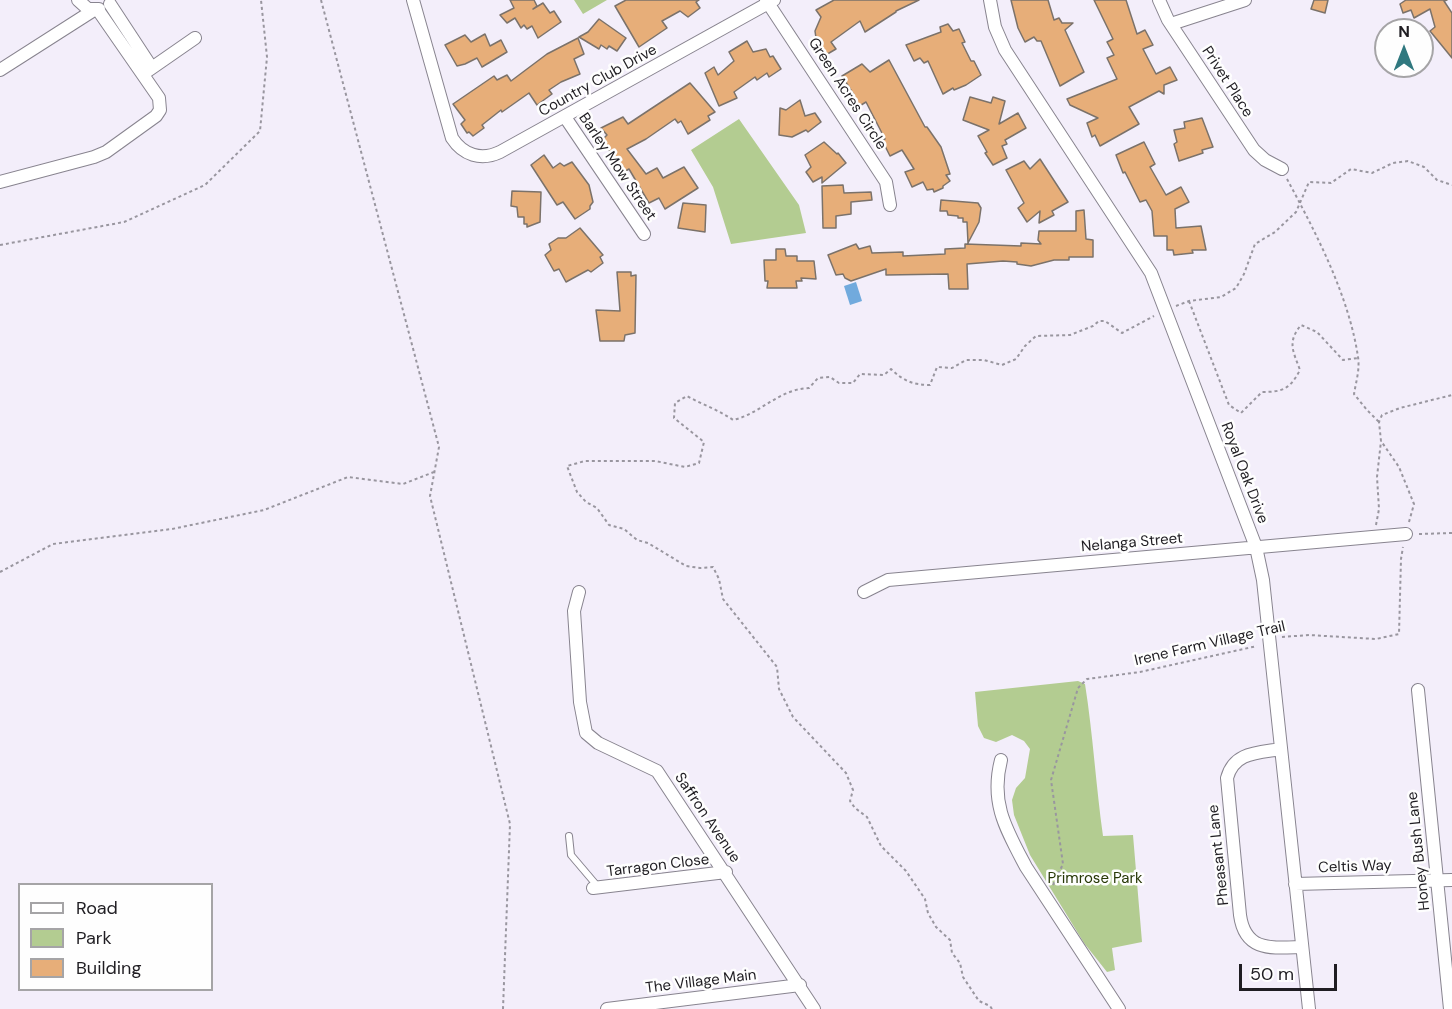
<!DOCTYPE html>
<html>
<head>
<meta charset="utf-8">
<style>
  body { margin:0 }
  #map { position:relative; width:1452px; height:1009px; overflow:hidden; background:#f3eefa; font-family:"DM Sans",sans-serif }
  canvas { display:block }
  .legend { position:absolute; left:18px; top:883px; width:195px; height:108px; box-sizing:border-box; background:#fefefe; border:2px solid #a5a4a6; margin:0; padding:8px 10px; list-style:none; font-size:18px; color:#1f1d22 }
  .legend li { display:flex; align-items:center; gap:12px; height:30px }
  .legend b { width:30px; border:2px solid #a5a4a6 }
  .north { position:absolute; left:1374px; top:18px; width:60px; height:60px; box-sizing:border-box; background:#fefefe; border:2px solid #a5a4a6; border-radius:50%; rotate:0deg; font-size:16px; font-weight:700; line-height:24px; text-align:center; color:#1f1d22 }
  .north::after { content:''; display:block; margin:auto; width:21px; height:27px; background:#30787f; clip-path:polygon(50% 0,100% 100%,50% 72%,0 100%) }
  .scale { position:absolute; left:1239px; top:964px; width:98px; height:27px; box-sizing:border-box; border:3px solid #1f1d22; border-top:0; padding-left:8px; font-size:18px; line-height:21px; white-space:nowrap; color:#1f1d22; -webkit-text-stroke:4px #fefefe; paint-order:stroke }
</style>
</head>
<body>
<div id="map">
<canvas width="1452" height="1009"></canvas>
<ul class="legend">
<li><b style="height:8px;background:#fff"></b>Road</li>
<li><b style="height:16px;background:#b3cc91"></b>Park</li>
<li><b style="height:16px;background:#e7ae79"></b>Building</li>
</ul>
<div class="north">N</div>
<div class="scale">50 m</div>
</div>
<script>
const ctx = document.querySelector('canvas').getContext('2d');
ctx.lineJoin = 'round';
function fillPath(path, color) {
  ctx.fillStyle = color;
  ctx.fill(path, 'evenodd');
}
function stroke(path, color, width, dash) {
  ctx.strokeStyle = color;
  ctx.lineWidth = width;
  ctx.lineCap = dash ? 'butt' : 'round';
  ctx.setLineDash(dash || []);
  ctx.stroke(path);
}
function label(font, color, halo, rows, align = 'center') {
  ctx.font = font + ' "DM Sans",sans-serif';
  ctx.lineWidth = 5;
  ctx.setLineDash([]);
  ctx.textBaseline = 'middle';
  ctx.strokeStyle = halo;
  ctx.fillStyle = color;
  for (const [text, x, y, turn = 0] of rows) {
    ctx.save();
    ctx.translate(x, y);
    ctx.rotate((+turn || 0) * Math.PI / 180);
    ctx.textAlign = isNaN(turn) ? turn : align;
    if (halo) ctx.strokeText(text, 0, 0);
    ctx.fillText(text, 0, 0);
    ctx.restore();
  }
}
const green = new Path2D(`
  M 574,0 L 607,0 L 583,14 Z
  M 739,119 L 799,205 L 806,233 L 731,244 L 713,187 L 691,150 Z
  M 1078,681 L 1085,684 C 1093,735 1096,786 1103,836 L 1133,835 L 1142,942 L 1112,948 L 1115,970 L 1107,972 L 1084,943 L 1030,855 L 1014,815 L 1012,800 L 1016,788 L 1025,778 L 1030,749 L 1024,741 L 1012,735 L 996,742 L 984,738 L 978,726 L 975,692 Z`);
const water = new Path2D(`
  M 856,282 L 862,301 L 850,305 L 844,286 Z`);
const building = new Path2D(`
  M 510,0 L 534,0 L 537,6 L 533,9 L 543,3 L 550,13 L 554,11 L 561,22 L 538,38 L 532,26 L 527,29 L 524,25 L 521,28 L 515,18 L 507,23 L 500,15 L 514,8 Z
  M 626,0 L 699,0 L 696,2 L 700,8 L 688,17 L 680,11 L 662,21 L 667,28 L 639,47 L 615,6 Z
  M 834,0 L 919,0 L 896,11 L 896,12 L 865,32 L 860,21 L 831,42 L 836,49 L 824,56 L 816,38 L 815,31 L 821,17 L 816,10 Z
  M 1011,0 L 1048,0 L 1054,20 L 1059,18 L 1062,23 L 1073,23 L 1065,30 L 1084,72 L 1060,86 L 1041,41 L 1037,41 L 1034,37 L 1025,42 L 1018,28 Z
  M 1094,0 L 1126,0 L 1137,34 L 1145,30 L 1153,45 L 1143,49 L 1156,74 L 1170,67 L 1177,80 L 1164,85 L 1164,94 L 1159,91 L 1129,107 L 1139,124 L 1100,146 L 1095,135 L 1092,137 L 1087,123 L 1098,118 L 1070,105 L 1067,99 L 1117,79 L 1107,58 L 1114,55 L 1107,42 L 1113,39 Z
  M 1314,0 L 1328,0 L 1325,13 L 1311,9 Z
  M 1406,0 L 1447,0 L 1444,1 L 1452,13 L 1452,58 L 1430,31 L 1435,27 L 1430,9 L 1414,18 L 1411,10 L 1403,13 L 1400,4 Z
  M 599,19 L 626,38 L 617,51 L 609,46 L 607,49 L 601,45 L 599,49 L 579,37 L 588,32 Z
  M 948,24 L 953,31 L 959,29 L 965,42 L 962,43 L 971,61 L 974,61 L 981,75 L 966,85 L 954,90 L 953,88 L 943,94 L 928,61 L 924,63 L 920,58 L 914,61 L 906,45 L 941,32 L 940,27 Z
  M 485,34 L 490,46 L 501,40 L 507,52 L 482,67 L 477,58 L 465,64 L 457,66 L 445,45 L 465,35 L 471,42 Z
  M 578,38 L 584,54 L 574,59 L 580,74 L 561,82 L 549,90 L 552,94 L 537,105 L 529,93 L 502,112 L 501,110 L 482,125 L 484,128 L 473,136 L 469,132 L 467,133 L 461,124 L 465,120 L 453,104 L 494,76 L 497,80 L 507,75 L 511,81 L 547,54 Z
  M 747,41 L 753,52 L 766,49 L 770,57 L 773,56 L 781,69 L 769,77 L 767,73 L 757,80 L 755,77 L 734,92 L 737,98 L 719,106 L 705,73 L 714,67 L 718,75 L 734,61 L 729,52 Z
  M 889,60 L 925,127 L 927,127 L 941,147 L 950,174 L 946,175 L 950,181 L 943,186 L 943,188 L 934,192 L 933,189 L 927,190 L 923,182 L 912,187 L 905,172 L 914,169 L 902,150 L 890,156 L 882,140 L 885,139 L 866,102 L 858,107 L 850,97 L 854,95 L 842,76 L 862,64 L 870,72 Z
  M 690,83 L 715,112 L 708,116 L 710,120 L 688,134 L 681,121 L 678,123 L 675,119 L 646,139 L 627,149 L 646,174 L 657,168 L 663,178 L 684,167 L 698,188 L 665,209 L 659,198 L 649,203 L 629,169 L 624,172 L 602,140 L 607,135 L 601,128 L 623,117 L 628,124 Z
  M 970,97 L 991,103 L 993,97 L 1005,101 L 999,124 L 1018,113 L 1026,128 L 1005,140 L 1007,144 L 1002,146 L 1007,158 L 993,165 L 985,153 L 987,152 L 978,136 L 989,130 L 963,120 Z
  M 800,100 L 805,116 L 815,113 L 821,122 L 808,132 L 806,130 L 792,137 L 779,135 L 780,108 L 786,110 Z
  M 1202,118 L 1213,147 L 1202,150 L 1203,153 L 1179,161 L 1174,144 L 1177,142 L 1174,130 L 1185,128 L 1184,122 Z
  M 824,142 L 837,154 L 838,153 L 846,163 L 822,183 L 822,177 L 813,182 L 806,172 L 811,167 L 805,155 Z
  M 1144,142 L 1155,164 L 1150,167 L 1166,195 L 1181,187 L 1189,202 L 1175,209 L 1176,228 L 1201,226 L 1206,250 L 1192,250 L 1193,253 L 1174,255 L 1173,250 L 1167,250 L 1167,236 L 1154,236 L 1152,211 L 1146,200 L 1140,202 L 1125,172 L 1123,173 L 1116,155 Z
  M 544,155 L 553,168 L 560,163 L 564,166 L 572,162 L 589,185 L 593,202 L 590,206 L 590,209 L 575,219 L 563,202 L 557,205 L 531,165 Z
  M 1040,159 L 1068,202 L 1052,211 L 1054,215 L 1039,223 L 1040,211 L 1027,222 L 1018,208 L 1024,203 L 1006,170 L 1024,161 L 1030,169 Z
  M 843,185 L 844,193 L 871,192 L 872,200 L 851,202 L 851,214 L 836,216 L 836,228 L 823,228 L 822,186 Z
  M 512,191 L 541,192 L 540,222 L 527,227 L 527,224 L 524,224 L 524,217 L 518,217 L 517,207 L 511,206 Z
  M 941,200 L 978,203 L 981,208 L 979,222 L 968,243 L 967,222 L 963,222 L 963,218 L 958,218 L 958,216 L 948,215 L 947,211 L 940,211 Z
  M 683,203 L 706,205 L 705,232 L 678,228 Z
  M 1084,210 L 1086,239 L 1093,240 L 1093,257 L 1069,257 L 1069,260 L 1054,260 L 1031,266 L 1017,264 L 1017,262 L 1003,261 L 967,264 L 968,289 L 949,289 L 948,274 L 886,275 L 886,269 L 851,281 L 845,278 L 843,274 L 836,275 L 828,255 L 856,244 L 859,249 L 870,246 L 872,253 L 903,252 L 903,256 L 945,254 L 945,249 L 965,248 L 965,244 L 1021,246 L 1021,243 L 1041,244 L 1038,240 L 1039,231 L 1076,231 L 1076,211 Z
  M 580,228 L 603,255 L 600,257 L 603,263 L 591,272 L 588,270 L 566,282 L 559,269 L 554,271 L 545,255 L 551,250 L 549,244 L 558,238 L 566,238 Z
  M 776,249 L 785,249 L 786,256 L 797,256 L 797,261 L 814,261 L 816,279 L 801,278 L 802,281 L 796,281 L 797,288 L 767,288 L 768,281 L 765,281 L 764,260 L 776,260 Z
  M 617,272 L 631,272 L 631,276 L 636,275 L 635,333 L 625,335 L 624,341 L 600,341 L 596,310 L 620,311 Z`);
const path = new Path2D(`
  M 321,0 L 439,447 L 430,496 L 510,824 L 503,1009
  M 1287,179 C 1316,233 1349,296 1358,357 C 1360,369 1356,382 1354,394 L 1367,410 L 1379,422
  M 0,245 L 124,222 L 205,185 L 260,131 L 267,57 L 261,0
  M 1189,301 L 1229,405 L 1241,413 L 1262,392 C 1283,392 1290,389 1300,370 C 1293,351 1287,342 1301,325 L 1317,332 L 1343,360 L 1358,358
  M 1176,306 L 1189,301 L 1221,297 L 1236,288 L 1244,274 L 1255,244 L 1275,232 L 1296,212 L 1309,182 L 1331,183 L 1351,169 L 1372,173 L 1393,163 L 1408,161 L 1424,167 L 1437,180 L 1452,185
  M 1409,522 L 1414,504 L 1399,467 L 1381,441 L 1379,422 L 1382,415 L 1400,408 L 1452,395
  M 1376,525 L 1379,509 L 1377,477 L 1381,441
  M 1419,534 L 1452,533
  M 0,572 L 53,544 L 172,529 L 264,510 L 348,477 L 403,484 L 434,472
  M 1282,637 L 1309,635 L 1376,639 L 1399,634 L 1401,559 L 1403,547
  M 1053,885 L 1063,864 L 1051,780 L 1078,688 L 1087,679 L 1140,672 L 1257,646
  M 992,1009 L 990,1006 L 979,1001 L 963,977 L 960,963 L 952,953 L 950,940 L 936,927 L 928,913 L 925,899 L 906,871 L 881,846 L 867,817 L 855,808 L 850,801 L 853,790 L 846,773 L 793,717 L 779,689 L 777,667 L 723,599 L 719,579 L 713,567 L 700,568 L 686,566 L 648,543 L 637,540 L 624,529 L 609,525 L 597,508 L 586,502 L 577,492 L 567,466 L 585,461 L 655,461 L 685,467 L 699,463 L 704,442 L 674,418 L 675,403 L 687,396 C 703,405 719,410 733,420 C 760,414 779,389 809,388 L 818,378 L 830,377 L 839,383 L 853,383 L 860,374 L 884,375 L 891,369 C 903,381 914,385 930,385 L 937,367 L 952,368 L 966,360 L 984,360 L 1002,365 L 1016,359 L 1025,346 L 1036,336 L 1070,335 L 1093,326 L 1099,321 L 1105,321 L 1122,333 L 1154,316`);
const service = new Path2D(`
  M 569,836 L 571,855 L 599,888`);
const minor = new Path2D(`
  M 78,0 L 88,9 L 99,9
  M 413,0 L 452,138 C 463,155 481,161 500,152 L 774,0
  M 766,0 L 886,182 L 890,205
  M 990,0 L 995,27 L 1005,50 L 1151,273 L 1256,547 L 1263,580 L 1309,1009
  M 1159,0 L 1168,20 L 1254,150 L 1265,160 L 1282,169
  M 110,4 L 152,68
  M 1171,24 L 1245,0
  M 0,70 L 94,10
  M 146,72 L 195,38
  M 565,117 L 644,234
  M 0,182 L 94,157 L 106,152 L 156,116 L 160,110 L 159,98 L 98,10
  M 579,592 L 574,611 L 580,702 L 586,733 L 598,743 L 657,771 L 814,1009
  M 864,592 L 888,580 L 1406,534
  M 1418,690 L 1450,1009
  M 1281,749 C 1257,753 1234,752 1227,778 L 1240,915 C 1245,952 1272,948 1301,947
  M 1001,760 C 990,803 1006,829 1026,867 L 1119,1009
  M 1295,884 L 1452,880
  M 593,888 L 726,872
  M 607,1009 L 800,985`);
const streetNames = [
  ["Country Club Drive",598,81,-29],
  ["Privet Place",1227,82,57],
  ["Green Acres Circle",847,94,57],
  ["Barley Mow Street",617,167,56],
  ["Royal Oak Drive",1244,473,69],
  ["Nelanga Street",1132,543,-5],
  ["Irene Farm Village Trail",1210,644,-13],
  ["Saffron Avenue",707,818,56],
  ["Honey Bush Lane",1419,851,-96],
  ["Pheasant Lane",1219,855,-96],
  ["Tarragon Close",658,866,-7],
  ["Celtis Way",1355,867,-2],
  ["The Village Main",701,982,-7]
];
const parkNames = [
  ["Primrose Park",1095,879]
];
fillPath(green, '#b3cc91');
fillPath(water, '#71aadd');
fillPath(building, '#e7ae79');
stroke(building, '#7b726a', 1.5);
stroke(service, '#88848f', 8);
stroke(minor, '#88848f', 14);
stroke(path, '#99969f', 2, [3, 3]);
stroke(service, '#fff', 6);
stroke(minor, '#fff', 12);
label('15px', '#1f1d22', '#fefefe', streetNames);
label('15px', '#273806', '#fefefe', parkNames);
</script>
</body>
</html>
